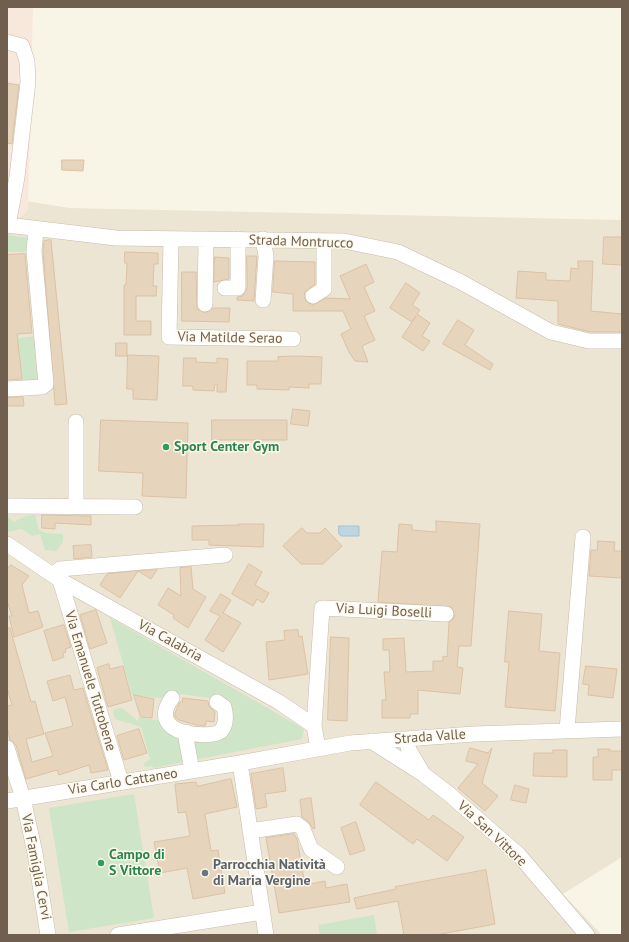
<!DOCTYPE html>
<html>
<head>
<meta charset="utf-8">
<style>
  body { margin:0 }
  #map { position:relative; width:629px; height:942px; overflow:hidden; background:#f9f5e6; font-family:"PT Sans",sans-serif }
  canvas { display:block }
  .frame { position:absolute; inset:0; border:8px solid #705f4e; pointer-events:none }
</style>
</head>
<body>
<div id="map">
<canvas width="629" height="942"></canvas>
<div class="frame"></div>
</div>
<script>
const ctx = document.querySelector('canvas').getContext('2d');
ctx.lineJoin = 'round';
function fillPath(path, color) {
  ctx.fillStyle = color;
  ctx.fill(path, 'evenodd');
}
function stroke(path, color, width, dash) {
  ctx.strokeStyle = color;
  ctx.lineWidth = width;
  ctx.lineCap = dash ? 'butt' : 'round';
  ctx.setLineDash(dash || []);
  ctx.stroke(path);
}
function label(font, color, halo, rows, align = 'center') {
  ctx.font = font + ' "PT Sans",sans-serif';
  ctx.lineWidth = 3;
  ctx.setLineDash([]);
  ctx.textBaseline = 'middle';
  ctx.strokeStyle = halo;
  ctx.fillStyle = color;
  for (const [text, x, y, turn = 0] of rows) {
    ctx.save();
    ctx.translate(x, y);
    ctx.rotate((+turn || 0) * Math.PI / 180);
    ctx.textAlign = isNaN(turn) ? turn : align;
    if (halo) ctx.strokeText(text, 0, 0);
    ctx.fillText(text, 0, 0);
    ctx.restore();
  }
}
const residential = new Path2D(`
  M 7,198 L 70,208 L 622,220 L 622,857 L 563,894 L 602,935 L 7,935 Z`);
const commercial = new Path2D(`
  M 7,7 L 33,7 L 28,211 L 20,218 L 7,215 Z`);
const green = new Path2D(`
  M 7,235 L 29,238 L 29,252 L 7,252 Z
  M 37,336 L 40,382 L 22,384 L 19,350 L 7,339 Z
  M 35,515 L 39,530 L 46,533 L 63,534 L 63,542 L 56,551 L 45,550 L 40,534 L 32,536 L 22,529 L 7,532 L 7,516 L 14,522 L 26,516 Z
  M 110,618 L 304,729 L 302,739 L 194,760 L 192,747 L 196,739 L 226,726 L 216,699 L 181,694 L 159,698 L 132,695 Z
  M 122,708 L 139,722 L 138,717 L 161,721 L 178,736 L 184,762 L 153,768 L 152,765 L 148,767 L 144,766 L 144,763 L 150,759 L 141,727 L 115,719 L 113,712 L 115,709 Z
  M 134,794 L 154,918 L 69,932 L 49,808 Z
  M 374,915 L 377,935 L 320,935 L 318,925 Z`);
const water = new Path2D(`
  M 339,526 L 359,526 L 359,536 L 341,536 L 339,534 Z`);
const building = new Path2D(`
  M 7,83 L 19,85 L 12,144 L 7,143 Z
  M 62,160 L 84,160 L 83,171 L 62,170 Z
  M 604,237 L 622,237 L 622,265 L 603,264 Z
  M 51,240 L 67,404 L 55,405 L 43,251 L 44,241 Z
  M 125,252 L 158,253 L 158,264 L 154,264 L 153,286 L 157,286 L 156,296 L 136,296 L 136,321 L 151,321 L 151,335 L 124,335 L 124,285 L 126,285 L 127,263 L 125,263 Z
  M 25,254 L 32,333 L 17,334 L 22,379 L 7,380 L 7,255 Z
  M 247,256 L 257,256 L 254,301 L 237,300 L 237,297 L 243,296 L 247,288 Z
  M 215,257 L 229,258 L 229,279 L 214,282 Z
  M 275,261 L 315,262 L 315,284 L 305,292 L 304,296 L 306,301 L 313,305 L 326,298 L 350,299 L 340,276 L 366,264 L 374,282 L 364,287 L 375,311 L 364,316 L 375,340 L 362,346 L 368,362 L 355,361 L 349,352 L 341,334 L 351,329 L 343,311 L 293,311 L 293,294 L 273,292 Z
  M 578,261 L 593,261 L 591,311 L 622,314 L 622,332 L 590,332 L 558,324 L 558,301 L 516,298 L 518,271 L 546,273 L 546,280 L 570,281 L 571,268 L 578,269 Z
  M 182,272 L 196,272 L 197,309 L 205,313 L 213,308 L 230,308 L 229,322 L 182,321 Z
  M 406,283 L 420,293 L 412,305 L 420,310 L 417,314 L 430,323 L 422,336 L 430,341 L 423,351 L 402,337 L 416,316 L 412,322 L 390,308 Z
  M 458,320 L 474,330 L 465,345 L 493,364 L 490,370 L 443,344 Z
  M 116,343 L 127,343 L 127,356 L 116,356 Z
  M 128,355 L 159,356 L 157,400 L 133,399 L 133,389 L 127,389 Z
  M 297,356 L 322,357 L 321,384 L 309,384 L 309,388 L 289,387 L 289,390 L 257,389 L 257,385 L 247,385 L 247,361 L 278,361 L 278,357 Z
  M 184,358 L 196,358 L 196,362 L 217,363 L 217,358 L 228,359 L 226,392 L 217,392 L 217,384 L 215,384 L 214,391 L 193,390 L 193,386 L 183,386 Z
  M 23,397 L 24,406 L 7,406 L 7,398 Z
  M 293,409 L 310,411 L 308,426 L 291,424 Z
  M 101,420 L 188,423 L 186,498 L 142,496 L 143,473 L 99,471 Z
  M 212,420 L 287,420 L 287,440 L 212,440 Z
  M 42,515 L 91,516 L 91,525 L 55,523 L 55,529 L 42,528 Z
  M 436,521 L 480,524 L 471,646 L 459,646 L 457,667 L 463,668 L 460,694 L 418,690 L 418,714 L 410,714 L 410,718 L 382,718 L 382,700 L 386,700 L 384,672 L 390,672 L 389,650 L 383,650 L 383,639 L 404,638 L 406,672 L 433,671 L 433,661 L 443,661 L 443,656 L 447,657 L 449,622 L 453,619 L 455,615 L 451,607 L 378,602 L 382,551 L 397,552 L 399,524 L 412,525 L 412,530 L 436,532 Z
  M 239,524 L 264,524 L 263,547 L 209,545 L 209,540 L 192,540 L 192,526 L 239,525 Z
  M 302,528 L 307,533 L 320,533 L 325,528 L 342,546 L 323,564 L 301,564 L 283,546 Z
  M 598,541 L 615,542 L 614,551 L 622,551 L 622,578 L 589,576 L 591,550 L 597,550 Z
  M 91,545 L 92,557 L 74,559 L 73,546 Z
  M 249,564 L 262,572 L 255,585 L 269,593 L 263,603 L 257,599 L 253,606 L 232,594 Z
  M 11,565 L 29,576 L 22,585 L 29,613 L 38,611 L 43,627 L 14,637 L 9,616 L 12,616 L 7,601 L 7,570 Z
  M 191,567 L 193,589 L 206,597 L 188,628 L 173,618 L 174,615 L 158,605 L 168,588 L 181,596 L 180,568 Z
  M 157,570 L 151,579 L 138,571 Z
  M 138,571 L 120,598 L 100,585 L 107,574 Z
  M 221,594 L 231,600 L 223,613 L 241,623 L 223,652 L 205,640 L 220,616 L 210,611 Z
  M 96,610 L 107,643 L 90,649 L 80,615 Z
  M 509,611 L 542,614 L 539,651 L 560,653 L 555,711 L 505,707 L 509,662 L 505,662 Z
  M 64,625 L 71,647 L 65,649 L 66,652 L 63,653 L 64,657 L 53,661 L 44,631 Z
  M 10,628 L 31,702 L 35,701 L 44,734 L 26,739 L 32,762 L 53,756 L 45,733 L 73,726 L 65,697 L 53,701 L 47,681 L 70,675 L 74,690 L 83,688 L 108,770 L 91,773 L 89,765 L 59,775 L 57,770 L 26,779 L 16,745 L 10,740 L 7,727 L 7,706 L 12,705 L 7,688 L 7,629 Z
  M 298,630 L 299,637 L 302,636 L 308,674 L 269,680 L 266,642 L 285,640 L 284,631 Z
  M 331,637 L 349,638 L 347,721 L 328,720 Z
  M 109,664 L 110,669 L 123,666 L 132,700 L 108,707 L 97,668 Z
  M 586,666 L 617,669 L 613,698 L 588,695 L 589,685 L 583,684 Z
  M 134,695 L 154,699 L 152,718 L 141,717 Z
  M 183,698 L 208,701 L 209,706 L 215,712 L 214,722 L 206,721 L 205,726 L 196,725 L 179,720 L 175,717 L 175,713 L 180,702 L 182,702 Z
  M 139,729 L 147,753 L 124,760 L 117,736 Z
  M 470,748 L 488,753 L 492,748 L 482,783 L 498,796 L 485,811 L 458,788 L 478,764 L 466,761 Z
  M 598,749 L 610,749 L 609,751 L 622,751 L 622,770 L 612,770 L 612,780 L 593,780 L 593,757 L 598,757 Z
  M 553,750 L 567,750 L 567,777 L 533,776 L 534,753 L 553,753 Z
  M 283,768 L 286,791 L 265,794 L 267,807 L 256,809 L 251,774 Z
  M 231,779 L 237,807 L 205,814 L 211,851 L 218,850 L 225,893 L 193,899 L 187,868 L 160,873 L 154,842 L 190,836 L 186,812 L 178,813 L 175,784 L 196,782 L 197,786 Z
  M 376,782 L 429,820 L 433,815 L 464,837 L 447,861 L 417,839 L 413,844 L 360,805 Z
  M 515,785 L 529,789 L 526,803 L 511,800 Z
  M 311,798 L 315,828 L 313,829 L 309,822 L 302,817 L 300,800 Z
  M 356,822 L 365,850 L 350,855 L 341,828 Z
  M 294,834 L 297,839 L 305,885 L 325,881 L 326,888 L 347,884 L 350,902 L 279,913 L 266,838 Z
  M 486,870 L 495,924 L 436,935 L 404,935 L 398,901 L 357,909 L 354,898 L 396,889 L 395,887 Z`);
const minor = new Path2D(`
  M 7,42 L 22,46 L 27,61 L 28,82 L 17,177 L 8,225
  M 7,225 L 116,238 L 344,241 L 398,252 L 461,282 L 551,332 L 589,341 L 622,341
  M 171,239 L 169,337 L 293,339
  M 263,239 L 266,256 L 263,300
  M 225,288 L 238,288 L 238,239
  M 313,296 L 324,289 L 324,241
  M 205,304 L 206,239
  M 7,389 L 42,387 L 46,384 L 34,251 L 36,230
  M 76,422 L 76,506
  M 7,506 L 135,507
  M 7,544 L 60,580 L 279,702 L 314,726 L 318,748
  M 53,575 L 60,569 L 225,555
  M 60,580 L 121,782
  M 172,698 C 144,737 214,739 221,731 C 227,724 226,715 224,707 L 217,702
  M 314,726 L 322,608 L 446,614
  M 567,730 L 583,537
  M 186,732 L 186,738 L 192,771
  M 371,741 L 423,774 L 409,750 L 406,739
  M 7,748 L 23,798 L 35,853 L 48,935
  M 240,763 L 266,935
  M 423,774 L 449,794 L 519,855 L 587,935
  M 7,801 L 240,763 L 350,743 L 474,734 L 622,729
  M 250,831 L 297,824 L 303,829 L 311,849 L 337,867
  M 118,935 L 262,912`);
const markers = [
  [166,447,4,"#2e9e5b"],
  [101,863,4,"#2e9e5b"],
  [205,873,4,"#6b7280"]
];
const streetNames = [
  ["Strada Montrucco",301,242,2],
  ["Via Matilde Serao",230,338,1],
  ["Via Luigi Boselli",384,611,3],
  ["Via Calabria",170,641,29],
  ["Via Emanuele Tuttobene",90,681,73],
  ["Strada Valle",430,737,-4],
  ["Via Carlo Cattaneo",123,782,-9],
  ["Via San Vittore",492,834,43],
  ["Via Famiglia Cervi",36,867,79]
];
const leisureNames = [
  ["Sport Center Gym",174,447],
  ["Campo di",109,855],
  ["S Vittore",109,871]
];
const worshipNames = [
  ["Parrocchia Natività",213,865],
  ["di Maria Vergine",213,881]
];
fillPath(residential, '#ede5d3');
fillPath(commercial, '#f8e8db');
fillPath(green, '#cee5c7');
fillPath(water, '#bdd6e1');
stroke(water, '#a5c3d1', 1);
fillPath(building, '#e6d4bc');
stroke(building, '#dcc2a4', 1);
stroke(minor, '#c7bcac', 16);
stroke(minor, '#fff', 15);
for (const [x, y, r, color] of markers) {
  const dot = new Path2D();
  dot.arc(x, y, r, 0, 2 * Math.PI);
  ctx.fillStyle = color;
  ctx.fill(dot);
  stroke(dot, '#fdf9ec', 1.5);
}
label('14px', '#705f4e', '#fdf9ec', streetNames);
label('bold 14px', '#27864d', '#fdf9ec', leisureNames, 'left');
label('bold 14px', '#5b616d', '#fdf9ec', worshipNames, 'left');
</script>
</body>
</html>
